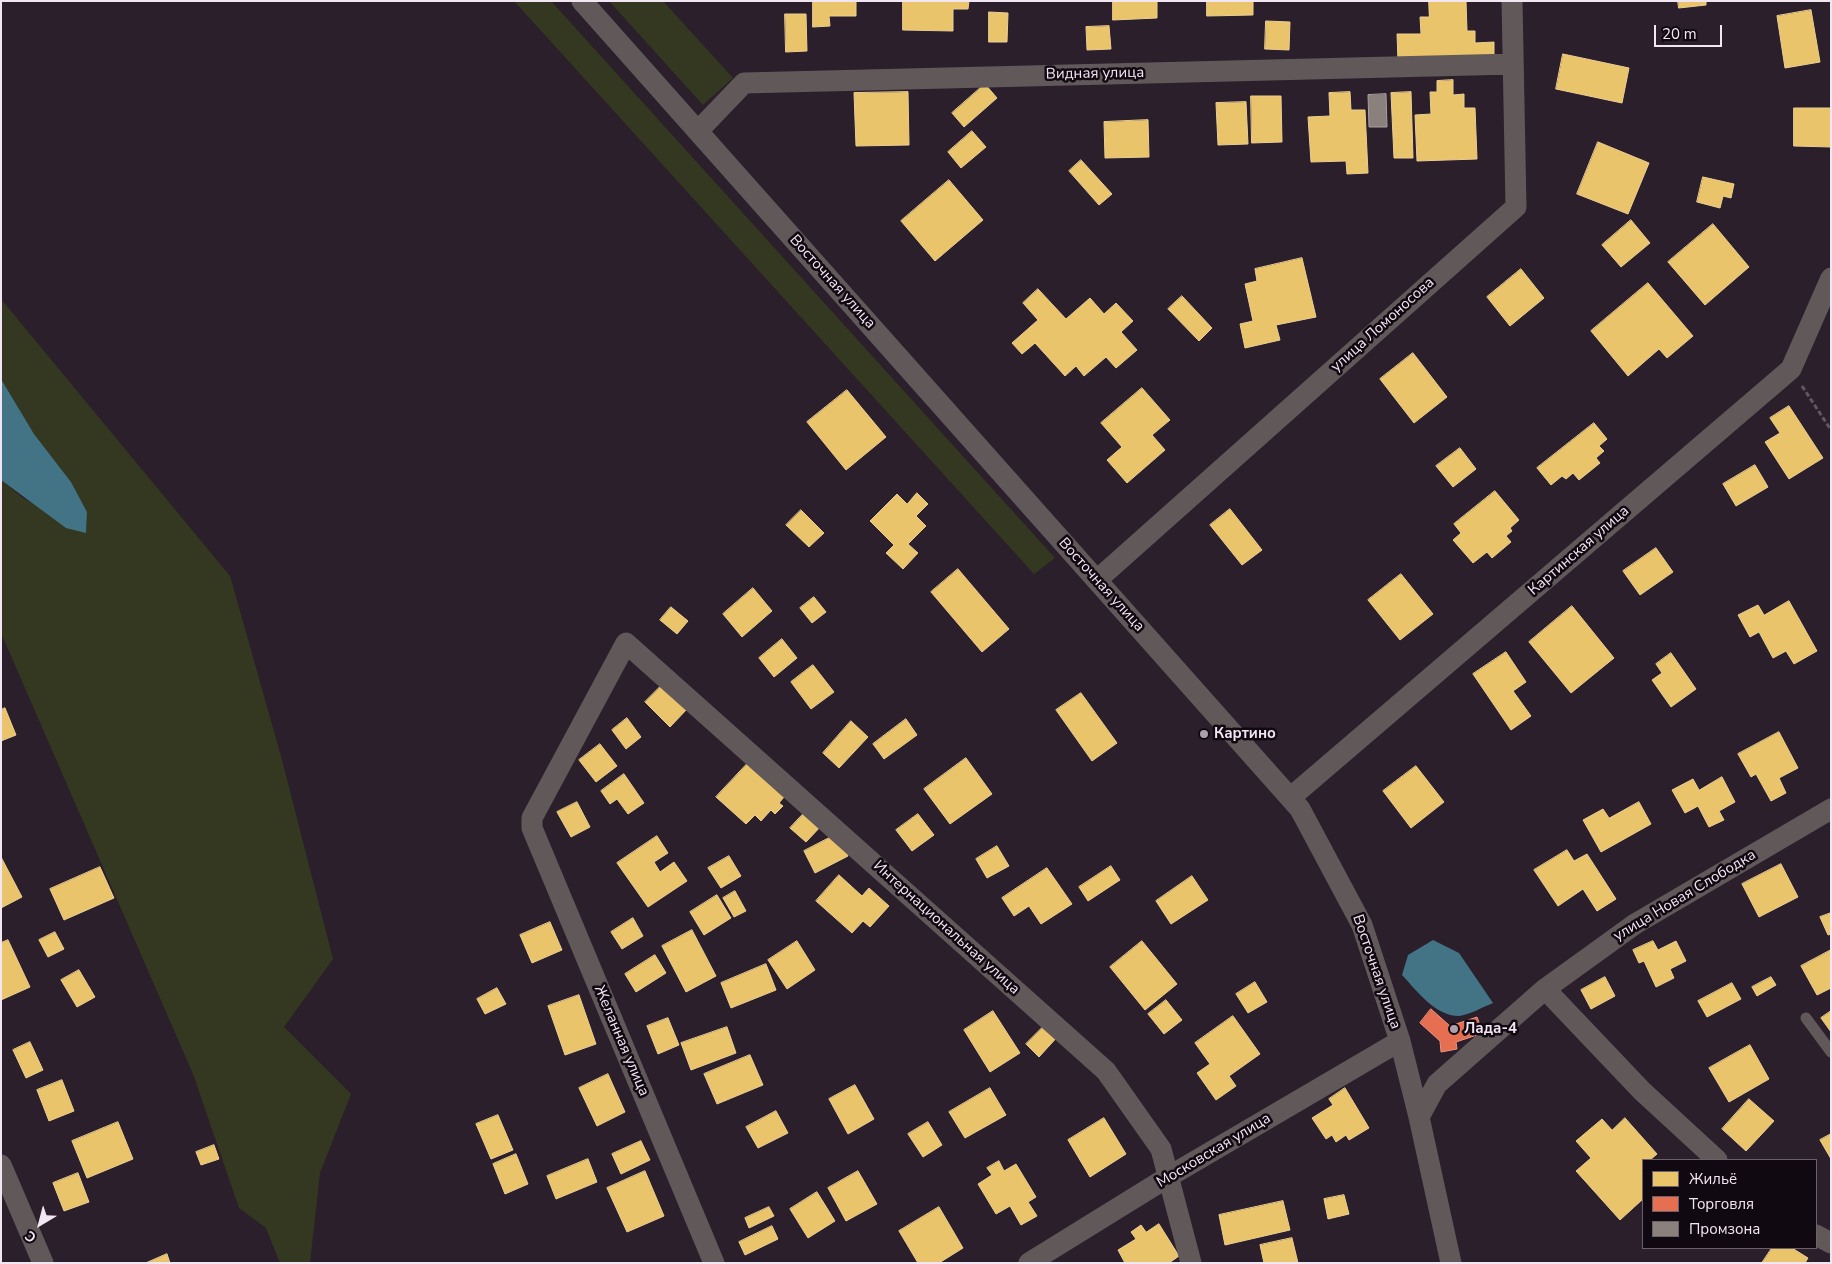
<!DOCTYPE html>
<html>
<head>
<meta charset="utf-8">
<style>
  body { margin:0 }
  #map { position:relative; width:1832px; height:1264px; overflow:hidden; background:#2a1f2a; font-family:"Nunito Sans",sans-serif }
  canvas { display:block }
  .frame { position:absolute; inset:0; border:2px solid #f3e6f3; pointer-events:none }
  .legend { position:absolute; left:1642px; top:1159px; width:175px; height:90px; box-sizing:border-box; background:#110911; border:1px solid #6b616b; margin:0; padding:6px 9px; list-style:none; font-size:15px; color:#f3e6f3 }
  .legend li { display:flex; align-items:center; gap:10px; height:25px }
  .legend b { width:25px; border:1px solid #6b616b }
  .north { position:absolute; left:15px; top:1199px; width:50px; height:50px; -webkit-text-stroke:4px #110911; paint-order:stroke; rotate:217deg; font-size:14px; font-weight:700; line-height:20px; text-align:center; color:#f3e6f3 }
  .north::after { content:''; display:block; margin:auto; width:18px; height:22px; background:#f3e6f3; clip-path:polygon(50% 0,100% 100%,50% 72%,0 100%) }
  .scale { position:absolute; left:1654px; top:25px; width:68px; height:22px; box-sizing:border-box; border:2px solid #f3e6f3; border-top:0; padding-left:6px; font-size:15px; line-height:18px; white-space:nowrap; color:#f3e6f3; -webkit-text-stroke:4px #110911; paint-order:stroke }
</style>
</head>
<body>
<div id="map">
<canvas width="1832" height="1264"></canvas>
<div class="frame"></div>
<ul class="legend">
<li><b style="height:14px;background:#e9c46a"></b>Жильё</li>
<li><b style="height:14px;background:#e76f51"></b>Торговля</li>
<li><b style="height:14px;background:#8a817c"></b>Промзона</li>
</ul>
<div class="north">С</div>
<div class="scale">20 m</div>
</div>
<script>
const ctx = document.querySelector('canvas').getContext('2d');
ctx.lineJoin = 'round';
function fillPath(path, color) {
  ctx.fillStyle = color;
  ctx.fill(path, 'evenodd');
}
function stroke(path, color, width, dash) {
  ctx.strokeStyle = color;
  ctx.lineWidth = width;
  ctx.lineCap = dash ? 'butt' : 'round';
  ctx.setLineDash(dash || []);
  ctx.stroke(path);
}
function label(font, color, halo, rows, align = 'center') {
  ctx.font = font + ' "Nunito Sans",sans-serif';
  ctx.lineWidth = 5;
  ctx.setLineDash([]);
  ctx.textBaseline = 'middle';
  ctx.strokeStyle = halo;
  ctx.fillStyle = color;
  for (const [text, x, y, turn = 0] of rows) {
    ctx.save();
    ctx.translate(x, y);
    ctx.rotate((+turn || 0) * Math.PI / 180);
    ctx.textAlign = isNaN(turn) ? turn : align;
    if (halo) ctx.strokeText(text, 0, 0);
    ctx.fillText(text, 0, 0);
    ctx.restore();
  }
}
const green = new Path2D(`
  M 514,1 L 551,1 L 1055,558 L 1034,574 Z
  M 609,1 L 663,1 L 733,78 L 703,105 Z
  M 1,299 L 230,576 L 281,756 L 333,959 L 284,1027 L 351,1094 L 320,1173 L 310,1263 L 280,1263 L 266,1228 L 239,1208 L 193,1074 L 1,633 L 1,480 L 23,498 L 86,533 L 87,512 L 71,482 L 34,434 L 1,379 Z`);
const water = new Path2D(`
  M 1,379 L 34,434 L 71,482 L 87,512 L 86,533 L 66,528 L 1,480 Z
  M 1433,940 L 1459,953 L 1493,1003 C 1483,1007 1469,1015 1459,1016 C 1435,1016 1417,991 1402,975 L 1408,955 Z`);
const homes = new Path2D(`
  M 813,1 L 856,1 L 856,16 L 829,16 L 830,26 L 813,27 Z
  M 903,1 L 969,1 L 968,9 L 953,9 L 953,31 L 903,30 Z
  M 1113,1 L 1157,1 L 1157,18 L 1113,20 Z
  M 1207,1 L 1253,1 L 1253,15 L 1207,16 Z
  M 1429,1 L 1466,1 L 1467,31 L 1475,31 L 1475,43 L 1494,42 L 1494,58 L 1398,61 L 1397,34 L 1421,34 L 1420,17 L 1429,17 Z
  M 1678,1 L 1706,1 L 1706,5 L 1679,8 Z
  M 1811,10 L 1820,62 L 1785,68 L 1777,16 Z
  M 989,12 L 1008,13 L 1007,42 L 989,42 Z
  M 785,14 L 806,14 L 807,51 L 786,52 Z
  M 1266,21 L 1290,22 L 1289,50 L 1265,49 Z
  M 1109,26 L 1111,49 L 1087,50 L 1086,27 Z
  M 1563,54 L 1629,68 L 1622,103 L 1556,89 Z
  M 1453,80 L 1453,95 L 1464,94 L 1464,108 L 1475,108 L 1477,159 L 1417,161 L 1415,115 L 1431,114 L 1430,92 L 1437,92 L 1437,81 Z
  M 985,84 L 997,98 L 964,127 L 952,113 Z
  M 908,92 L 909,145 L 856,146 L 854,93 Z
  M 1350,92 L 1351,110 L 1365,110 L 1368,173 L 1347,174 L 1346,161 L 1311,162 L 1308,117 L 1330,116 L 1329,93 Z
  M 1411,92 L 1413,158 L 1394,158 L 1391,93 Z
  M 1251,96 L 1281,96 L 1282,142 L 1252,143 Z
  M 1246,102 L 1248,144 L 1218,145 L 1216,103 Z
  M 1794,108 L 1831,108 L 1831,147 L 1794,146 Z
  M 1148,120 L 1149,157 L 1105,158 L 1104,122 Z
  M 972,131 L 986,147 L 961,168 L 948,152 Z
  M 1598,142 L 1649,163 L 1628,214 L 1577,194 Z
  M 1081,160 L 1112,194 L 1099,205 L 1069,171 Z
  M 1703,177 L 1734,184 L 1731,198 L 1723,196 L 1720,208 L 1697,202 Z
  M 949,180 L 983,220 L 935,261 L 901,221 Z
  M 1631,220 L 1650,243 L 1621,267 L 1602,245 Z
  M 1713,224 L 1749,267 L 1705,305 L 1668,262 Z
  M 1302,258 L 1316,317 L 1276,325 L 1280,340 L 1245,348 L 1240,324 L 1253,321 L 1245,284 L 1257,281 L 1255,269 Z
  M 1521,269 L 1544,298 L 1510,326 L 1487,297 Z
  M 1648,283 L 1693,336 L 1667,358 L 1659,349 L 1628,376 L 1591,331 Z
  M 1038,289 L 1066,319 L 1090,298 L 1104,314 L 1116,303 L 1133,321 L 1121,332 L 1137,350 L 1116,368 L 1106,357 L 1084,376 L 1076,366 L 1065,376 L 1035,343 L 1022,354 L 1012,343 L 1038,320 L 1023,303 Z
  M 1182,296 L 1212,328 L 1199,341 L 1168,309 Z
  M 1413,353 L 1447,397 L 1414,423 L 1380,379 Z
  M 1142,388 L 1170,420 L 1152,435 L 1165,450 L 1127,483 L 1107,460 L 1122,447 L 1101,423 Z
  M 847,390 L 886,437 L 846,470 L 807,422 Z
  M 1789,406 L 1823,458 L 1789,479 L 1765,442 L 1780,433 L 1770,418 Z
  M 1594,423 L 1607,439 L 1599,446 L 1604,451 L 1596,458 L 1600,463 L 1579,480 L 1573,473 L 1566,479 L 1562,476 L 1551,485 L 1537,468 Z
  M 1460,448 L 1476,469 L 1453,487 L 1436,466 Z
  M 1755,465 L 1768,487 L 1736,506 L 1723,484 Z
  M 1495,491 L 1519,520 L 1510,528 L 1512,531 L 1506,536 L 1511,542 L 1492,558 L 1487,552 L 1473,563 L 1453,540 L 1461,533 L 1454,524 Z
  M 917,493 L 928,504 L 916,516 L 926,526 L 908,544 L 918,553 L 903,569 L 886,553 L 894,545 L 870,521 L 897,494 L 907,504 Z
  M 1230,509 L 1262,550 L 1242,565 L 1210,525 Z
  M 801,510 L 824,533 L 809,547 L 786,525 Z
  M 1656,548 L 1673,572 L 1640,595 L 1623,571 Z
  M 958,569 L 1009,629 L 982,652 L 931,592 Z
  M 1401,574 L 1433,614 L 1400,640 L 1368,600 Z
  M 753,588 L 772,611 L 742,637 L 723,614 Z
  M 814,597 L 826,612 L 812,623 L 800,608 Z
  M 1789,601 L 1817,651 L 1794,664 L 1786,651 L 1773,658 L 1759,632 L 1750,637 L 1738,615 L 1758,605 L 1764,615 Z
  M 1572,606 L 1614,658 L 1571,693 L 1529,642 Z
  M 671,607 L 688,621 L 677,634 L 660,620 Z
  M 782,639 L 797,658 L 774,677 L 759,658 Z
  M 1506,652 L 1526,682 L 1513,691 L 1531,716 L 1511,730 L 1473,674 Z
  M 1671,653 L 1696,689 L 1671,707 L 1652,680 L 1662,673 L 1656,664 Z
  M 813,665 L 834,692 L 811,709 L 791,682 Z
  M 663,684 L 688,708 L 670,727 L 645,702 Z
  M 1081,693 L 1117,743 L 1092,761 L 1056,710 Z
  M 5,708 L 16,735 L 1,741 L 1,710 Z
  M 627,718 L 641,737 L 626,749 L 612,730 Z
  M 906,719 L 917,735 L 884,759 L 873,744 Z
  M 851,721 L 868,737 L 839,768 L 823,753 Z
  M 1779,732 L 1798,768 L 1779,778 L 1786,793 L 1771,801 L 1756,774 L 1751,777 L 1738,754 Z
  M 600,744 L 617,766 L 596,782 L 579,760 Z
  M 966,758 L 992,794 L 950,824 L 924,789 Z
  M 748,763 L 784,797 L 779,803 L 783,806 L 775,814 L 771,810 L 761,821 L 755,815 L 746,824 L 716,797 Z
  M 1416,766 L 1444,802 L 1411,828 L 1383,791 Z
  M 624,774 L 644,803 L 628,814 L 617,799 L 610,804 L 601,791 Z
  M 1722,777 L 1735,802 L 1719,811 L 1724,820 L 1709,827 L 1698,806 L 1685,813 L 1672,790 L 1693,779 L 1699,790 Z
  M 577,802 L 590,827 L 571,837 L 557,812 Z
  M 1639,802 L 1651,824 L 1601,852 L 1583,820 L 1603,809 L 1609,818 Z
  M 808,809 L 823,824 L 806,842 L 790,828 Z
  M 918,814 L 934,835 L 912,851 L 896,830 Z
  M 837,834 L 848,856 L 815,873 L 804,851 Z
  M 657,836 L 668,853 L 654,862 L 660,872 L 674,862 L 687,881 L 648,907 L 617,863 Z
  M 997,846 L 1009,866 L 987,878 L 976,859 Z
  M 1567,850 L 1574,861 L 1587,854 L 1616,899 L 1597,911 L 1583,889 L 1558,906 L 1534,870 Z
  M 729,856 L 741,876 L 721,888 L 708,868 Z
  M 1,857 L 22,897 L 1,908 Z
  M 1781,864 L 1798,897 L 1759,917 L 1742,884 Z
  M 1111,866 L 1120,880 L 1088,901 L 1079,887 Z
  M 100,867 L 114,898 L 64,920 L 50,889 Z
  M 1047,868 L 1072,904 L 1041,924 L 1029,906 L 1014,916 L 1002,898 Z
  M 839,875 L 862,896 L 869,888 L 889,906 L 870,927 L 863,921 L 852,933 L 816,901 Z
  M 1192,876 L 1208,900 L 1171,924 L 1156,901 Z
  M 735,891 L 746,911 L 734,917 L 723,898 Z
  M 717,895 L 731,918 L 704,935 L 690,912 Z
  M 1831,913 L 1831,934 L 1828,935 L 1820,917 Z
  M 633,918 L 643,936 L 622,949 L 611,932 Z
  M 550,922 L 562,950 L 532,963 L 520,935 Z
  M 692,930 L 716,976 L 686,992 L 662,946 Z
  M 55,932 L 64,949 L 48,957 L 39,940 Z
  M 8,940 L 30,987 L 1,1000 L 1,943 Z
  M 797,941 L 815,970 L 787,989 L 768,960 Z
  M 1142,941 L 1177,984 L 1145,1010 L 1110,967 Z
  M 1653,941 L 1658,950 L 1676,941 L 1686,961 L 1670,969 L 1674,978 L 1656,987 L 1644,961 L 1639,963 L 1633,950 Z
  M 1831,950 L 1831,988 L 1817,995 L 1801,966 Z
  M 655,955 L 666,973 L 636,992 L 625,974 Z
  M 766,964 L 776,990 L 731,1008 L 721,983 Z
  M 79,970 L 95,997 L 77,1007 L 61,980 Z
  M 1605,977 L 1615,996 L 1591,1009 L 1581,990 Z
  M 1771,977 L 1776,985 L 1757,996 L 1752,987 Z
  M 1255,982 L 1267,1002 L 1248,1013 L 1236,994 Z
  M 1732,983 L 1741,999 L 1707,1017 L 1698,1001 Z
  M 497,988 L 506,1004 L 485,1014 L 477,999 Z
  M 579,995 L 596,1044 L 565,1055 L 548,1006 Z
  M 1166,1000 L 1182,1020 L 1164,1034 L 1148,1014 Z
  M 993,1011 L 1020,1053 L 990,1072 L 964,1030 Z
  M 1831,1011 L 1831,1032 L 1821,1018 Z
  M 1233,1016 L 1260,1054 L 1229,1076 L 1236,1086 L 1216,1100 L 1197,1073 L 1210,1064 L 1195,1043 Z
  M 668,1018 L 679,1045 L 658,1054 L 647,1026 Z
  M 1048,1022 L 1060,1034 L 1039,1057 L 1026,1044 Z
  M 727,1027 L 736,1053 L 691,1070 L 681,1043 Z
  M 30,1042 L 43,1070 L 26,1078 L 13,1050 Z
  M 1750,1045 L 1769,1079 L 1729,1102 L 1709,1068 Z
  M 750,1055 L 763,1085 L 717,1104 L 704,1074 Z
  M 608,1074 L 625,1112 L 597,1126 L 579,1088 Z
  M 62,1080 L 74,1111 L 49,1121 L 37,1090 Z
  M 855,1085 L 874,1119 L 848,1134 L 829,1099 Z
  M 990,1088 L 1006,1115 L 965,1138 L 949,1112 Z
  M 1345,1088 L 1369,1128 L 1349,1140 L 1346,1135 L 1336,1142 L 1332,1135 L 1326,1139 L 1312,1118 L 1333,1105 L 1329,1099 Z
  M 1749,1099 L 1774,1121 L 1746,1151 L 1722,1129 Z
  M 776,1111 L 788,1133 L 758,1148 L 746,1127 Z
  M 498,1115 L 513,1150 L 491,1159 L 476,1124 Z
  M 1104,1118 L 1126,1154 L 1090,1177 L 1068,1140 Z
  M 1625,1118 L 1657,1154 L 1650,1160 L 1643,1160 L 1643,1167 L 1641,1169 L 1643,1172 L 1643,1199 L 1620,1220 L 1576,1171 L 1591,1158 L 1576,1141 L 1602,1119 L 1612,1130 Z
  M 118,1122 L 133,1159 L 87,1178 L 72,1141 Z
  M 928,1122 L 942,1145 L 923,1157 L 908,1134 Z
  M 1831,1134 L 1831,1159 L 1820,1140 Z
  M 641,1141 L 650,1160 L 621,1174 L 612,1154 Z
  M 214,1145 L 219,1159 L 201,1165 L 196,1152 Z
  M 516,1154 L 528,1184 L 505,1194 L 493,1164 Z
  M 588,1159 L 597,1182 L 556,1199 L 547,1176 Z
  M 999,1161 L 1004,1171 L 1016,1164 L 1036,1197 L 1028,1202 L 1037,1216 L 1021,1225 L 1010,1206 L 996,1214 L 978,1184 L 992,1175 L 987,1168 Z
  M 645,1171 L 664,1216 L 627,1232 L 607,1188 Z
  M 858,1171 L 877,1204 L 846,1221 L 828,1188 Z
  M 78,1173 L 89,1202 L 64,1211 L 53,1183 Z
  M 817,1192 L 835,1221 L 808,1238 L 790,1209 Z
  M 1344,1195 L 1349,1214 L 1328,1219 L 1324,1199 Z
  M 1283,1201 L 1290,1230 L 1225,1245 L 1219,1215 Z
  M 769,1207 L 774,1216 L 749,1228 L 745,1218 Z
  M 939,1207 L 963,1248 L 939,1263 L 918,1263 L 899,1231 Z
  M 1159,1224 L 1179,1256 L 1169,1263 L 1125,1263 L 1118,1250 L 1136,1239 L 1131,1232 L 1141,1225 L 1146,1232 Z
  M 772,1226 L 778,1239 L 745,1255 L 739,1242 Z
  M 1292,1238 L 1298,1263 L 1264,1263 L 1260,1245 Z
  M 1772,1248 L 1792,1248 L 1808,1258 L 1805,1263 L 1762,1263 Z
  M 167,1254 L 170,1263 L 146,1263 Z`);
const shops = new Path2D(`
  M 1431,1009 L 1450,1026 L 1477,1017 L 1483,1033 L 1456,1042 L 1457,1049 L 1441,1052 L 1440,1041 L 1420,1023 Z`);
const industry = new Path2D(`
  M 1386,94 L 1387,127 L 1369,127 L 1368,95 Z`);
const path = new Path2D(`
  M 1802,386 L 1831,430`);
const service = new Path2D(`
  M 1806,1018 L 1831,1052`);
const minor = new Path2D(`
  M 582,1 L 1300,809 L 1362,925 L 1400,1041 L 1419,1117 L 1451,1263
  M 698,131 L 744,83 L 1513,64
  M 1097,580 L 1516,207 L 1512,1
  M 1290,798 L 1791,369 L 1831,278
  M 1545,989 L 1642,1091 L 1717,1160
  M 1419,1117 L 1437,1084 L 1545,989 L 1635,924 L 1831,809
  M 1,1165 L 43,1263
  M 1816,1235 L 1831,1243
  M 714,1263 L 532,828 L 532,818 L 626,643 L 1106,1071 L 1161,1149 L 1191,1263
  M 1029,1263 L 1168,1177 L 1400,1041`);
const markers = [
  [1204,734,5,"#ada0ad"],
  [1454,1029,5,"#ada0ad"]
];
const streetNames = [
  ["Видная улица",1095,74,-1],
  ["Восточная улица",832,282,48],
  ["улица Ломоносова",1383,325,-42],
  ["Картинская улица",1579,551,-41],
  ["Восточная улица",1101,585,48],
  ["улица Новая Слободка",1685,896,-31],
  ["Интернациональная улица",946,928,42],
  ["Восточная улица",1376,972,71],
  ["Желанная улица",621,1041,67],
  ["Московская улица",1214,1151,-31]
];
const poiNames = [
  ["Картино",1214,734],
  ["Лада-4",1464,1029]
];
fillPath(green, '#343820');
fillPath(water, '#427486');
fillPath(homes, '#e9c46a');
stroke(homes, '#ecce93', 1);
fillPath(shops, '#e76f51');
stroke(shops, '#eb9382', 1);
fillPath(industry, '#8a817c');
stroke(industry, '#aa9fa0', 1);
stroke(path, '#61585d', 3, [5, 2.5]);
stroke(service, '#61585a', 11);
stroke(minor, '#61585a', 21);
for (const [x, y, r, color] of markers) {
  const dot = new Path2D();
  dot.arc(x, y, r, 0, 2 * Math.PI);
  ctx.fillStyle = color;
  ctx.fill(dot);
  stroke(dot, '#110911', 2);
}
label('15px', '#f3e6f3', '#110911', streetNames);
label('bold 15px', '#f3e6f3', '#110911', poiNames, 'left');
</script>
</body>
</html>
